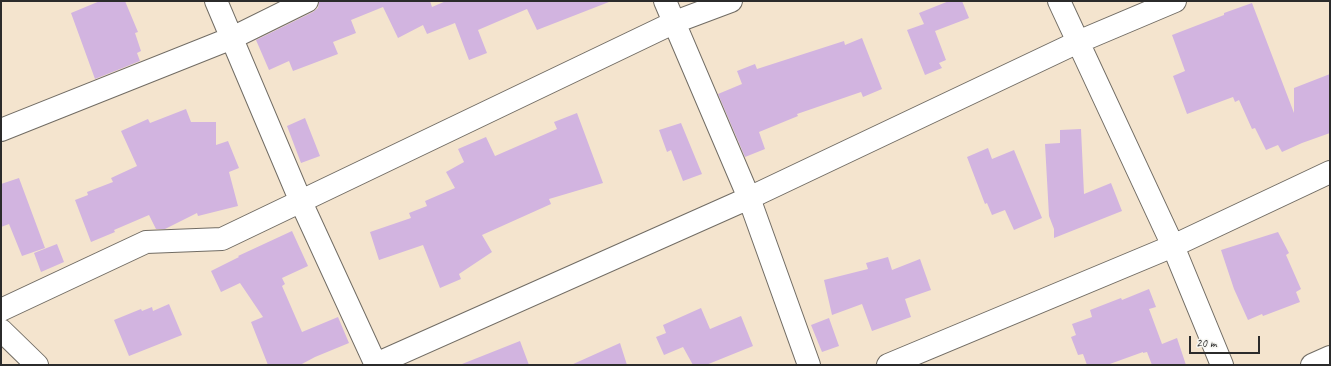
<!DOCTYPE html>
<html>
<head>
<meta charset="utf-8">
<style>
  body { margin:0 }
  #map { position:relative; width:1331px; height:366px; overflow:hidden; background:#f4e4ce; font-family:Caveat,sans-serif }
  canvas { display:block }
  .frame { position:absolute; inset:0; border:2px solid #2b2b2b; pointer-events:none }
  .scale { position:absolute; left:1189px; top:336px; width:71px; height:18px; box-sizing:border-box; border:2px solid #2b2b2b; border-top:0; padding-left:5px; font-size:12px; line-height:14px; white-space:nowrap; color:#2b2b2b; -webkit-text-stroke:3px #f6f6f2; paint-order:stroke }
</style>
</head>
<body>
<div id="map">
<canvas width="1331" height="366"></canvas>
<div class="frame"></div>
<div class="scale">20 m</div>
</div>
<script>
const ctx = document.querySelector('canvas').getContext('2d');
ctx.lineJoin = 'round';
function fillPath(path, color) {
  ctx.fillStyle = color;
  ctx.fill(path, 'evenodd');
}
function stroke(path, color, width, dash) {
  ctx.strokeStyle = color;
  ctx.lineWidth = width;
  ctx.lineCap = dash ? 'butt' : 'round';
  ctx.setLineDash(dash || []);
  ctx.stroke(path);
}
const building = new Path2D(`
  M 100,1 L 125,1 L 138,32 L 135,33 L 141,51 L 137,53 L 140,61 L 95,79 L 71,13 Z
  M 319,1 L 430,1 L 432,7 L 446,1 L 609,2 L 537,30 L 527,9 L 478,30 L 487,53 L 469,60 L 455,23 L 427,34 L 423,25 L 398,38 L 383,7 L 351,20 L 356,33 L 333,42 L 338,54 L 293,71 L 289,61 L 269,70 L 256,40 L 313,12 L 318,8 Z
  M 949,1 L 962,1 L 969,18 L 935,31 L 946,60 L 939,63 L 942,68 L 925,75 L 907,30 L 924,24 L 919,13 Z
  M 1252,3 L 1294,113 L 1294,88 L 1330,74 L 1330,133 L 1302,143 L 1282,152 L 1278,145 L 1266,150 L 1255,128 L 1252,129 L 1239,100 L 1235,102 L 1233,97 L 1187,114 L 1173,76 L 1185,71 L 1172,35 L 1224,15 L 1224,13 Z
  M 862,38 L 882,89 L 863,97 L 861,92 L 797,114 L 798,116 L 759,132 L 765,149 L 745,157 L 718,94 L 742,84 L 737,71 L 755,64 L 757,69 L 844,41 L 845,45 Z
  M 186,109 L 191,122 L 216,122 L 216,145 L 228,141 L 239,168 L 229,172 L 238,206 L 198,216 L 197,213 L 165,229 L 156,229 L 149,215 L 114,230 L 115,232 L 91,242 L 75,200 L 88,195 L 87,192 L 113,182 L 111,178 L 137,166 L 121,131 L 148,119 L 150,123 Z
  M 577,113 L 603,183 L 549,199 L 551,204 L 482,235 L 492,252 L 459,274 L 461,279 L 440,288 L 423,245 L 379,260 L 370,232 L 411,218 L 409,213 L 427,206 L 425,201 L 455,188 L 446,172 L 464,162 L 458,149 L 486,137 L 495,156 L 557,129 L 554,122 Z
  M 305,118 L 320,156 L 301,163 L 287,126 Z
  M 681,123 L 702,174 L 683,181 L 671,150 L 667,152 L 659,130 Z
  M 1081,129 L 1084,194 L 1111,183 L 1122,211 L 1054,238 L 1054,229 L 1049,216 L 1045,144 L 1060,143 L 1060,130 Z
  M 988,148 L 992,159 L 1014,150 L 1042,218 L 1014,230 L 1005,210 L 992,215 L 987,203 L 985,204 L 967,157 Z
  M 19,178 L 45,248 L 22,256 L 9,224 L 1,227 L 1,184 Z
  M 292,231 L 308,266 L 282,278 L 285,284 L 282,286 L 302,332 L 338,317 L 349,343 L 315,357 L 300,365 L 268,365 L 251,322 L 263,317 L 240,283 L 221,292 L 211,271 L 239,257 L 238,256 Z
  M 1278,232 L 1289,253 L 1286,255 L 1301,289 L 1296,292 L 1300,302 L 1263,316 L 1262,314 L 1248,320 L 1234,289 L 1221,250 Z
  M 57,244 L 64,262 L 41,272 L 34,253 Z
  M 888,257 L 892,270 L 920,259 L 931,290 L 905,299 L 911,317 L 872,331 L 862,304 L 832,315 L 824,280 L 868,269 L 866,263 Z
  M 1149,289 L 1156,307 L 1149,309 L 1162,344 L 1177,338 L 1186,365 L 1152,365 L 1147,352 L 1143,353 L 1143,352 L 1107,365 L 1087,365 L 1083,354 L 1078,355 L 1071,337 L 1076,335 L 1072,324 L 1092,317 L 1090,310 L 1121,298 L 1122,300 Z
  M 169,304 L 182,335 L 129,356 L 114,320 L 141,309 L 142,311 L 152,307 L 153,311 Z
  M 701,308 L 710,329 L 741,316 L 753,346 L 706,365 L 693,365 L 683,347 L 664,355 L 656,337 L 666,333 L 663,325 Z
  M 829,318 L 839,346 L 822,352 L 811,325 Z
  M 520,341 L 529,365 L 462,365 L 462,364 Z
  M 620,343 L 627,365 L 571,365 Z`);
const street = new Path2D(`
  M 216,1 L 301,202 L 376,365
  M 665,1 L 749,198 L 809,365
  M 1059,1 L 1173,246 L 1222,365
  M 1,130 L 232,38 L 307,1
  M 1,310 L 146,242 L 222,239 L 675,22 L 731,1
  M 1,330 L 37,365
  M 376,364 L 749,198 L 1078,42 L 1175,1
  M 888,365 L 1173,246 L 1330,172
  M 1312,365 L 1330,357`);
fillPath(building, '#d2b4e0');
stroke(street, '#716c64', 24);
stroke(street, '#fff', 22);
</script>
</body>
</html>
